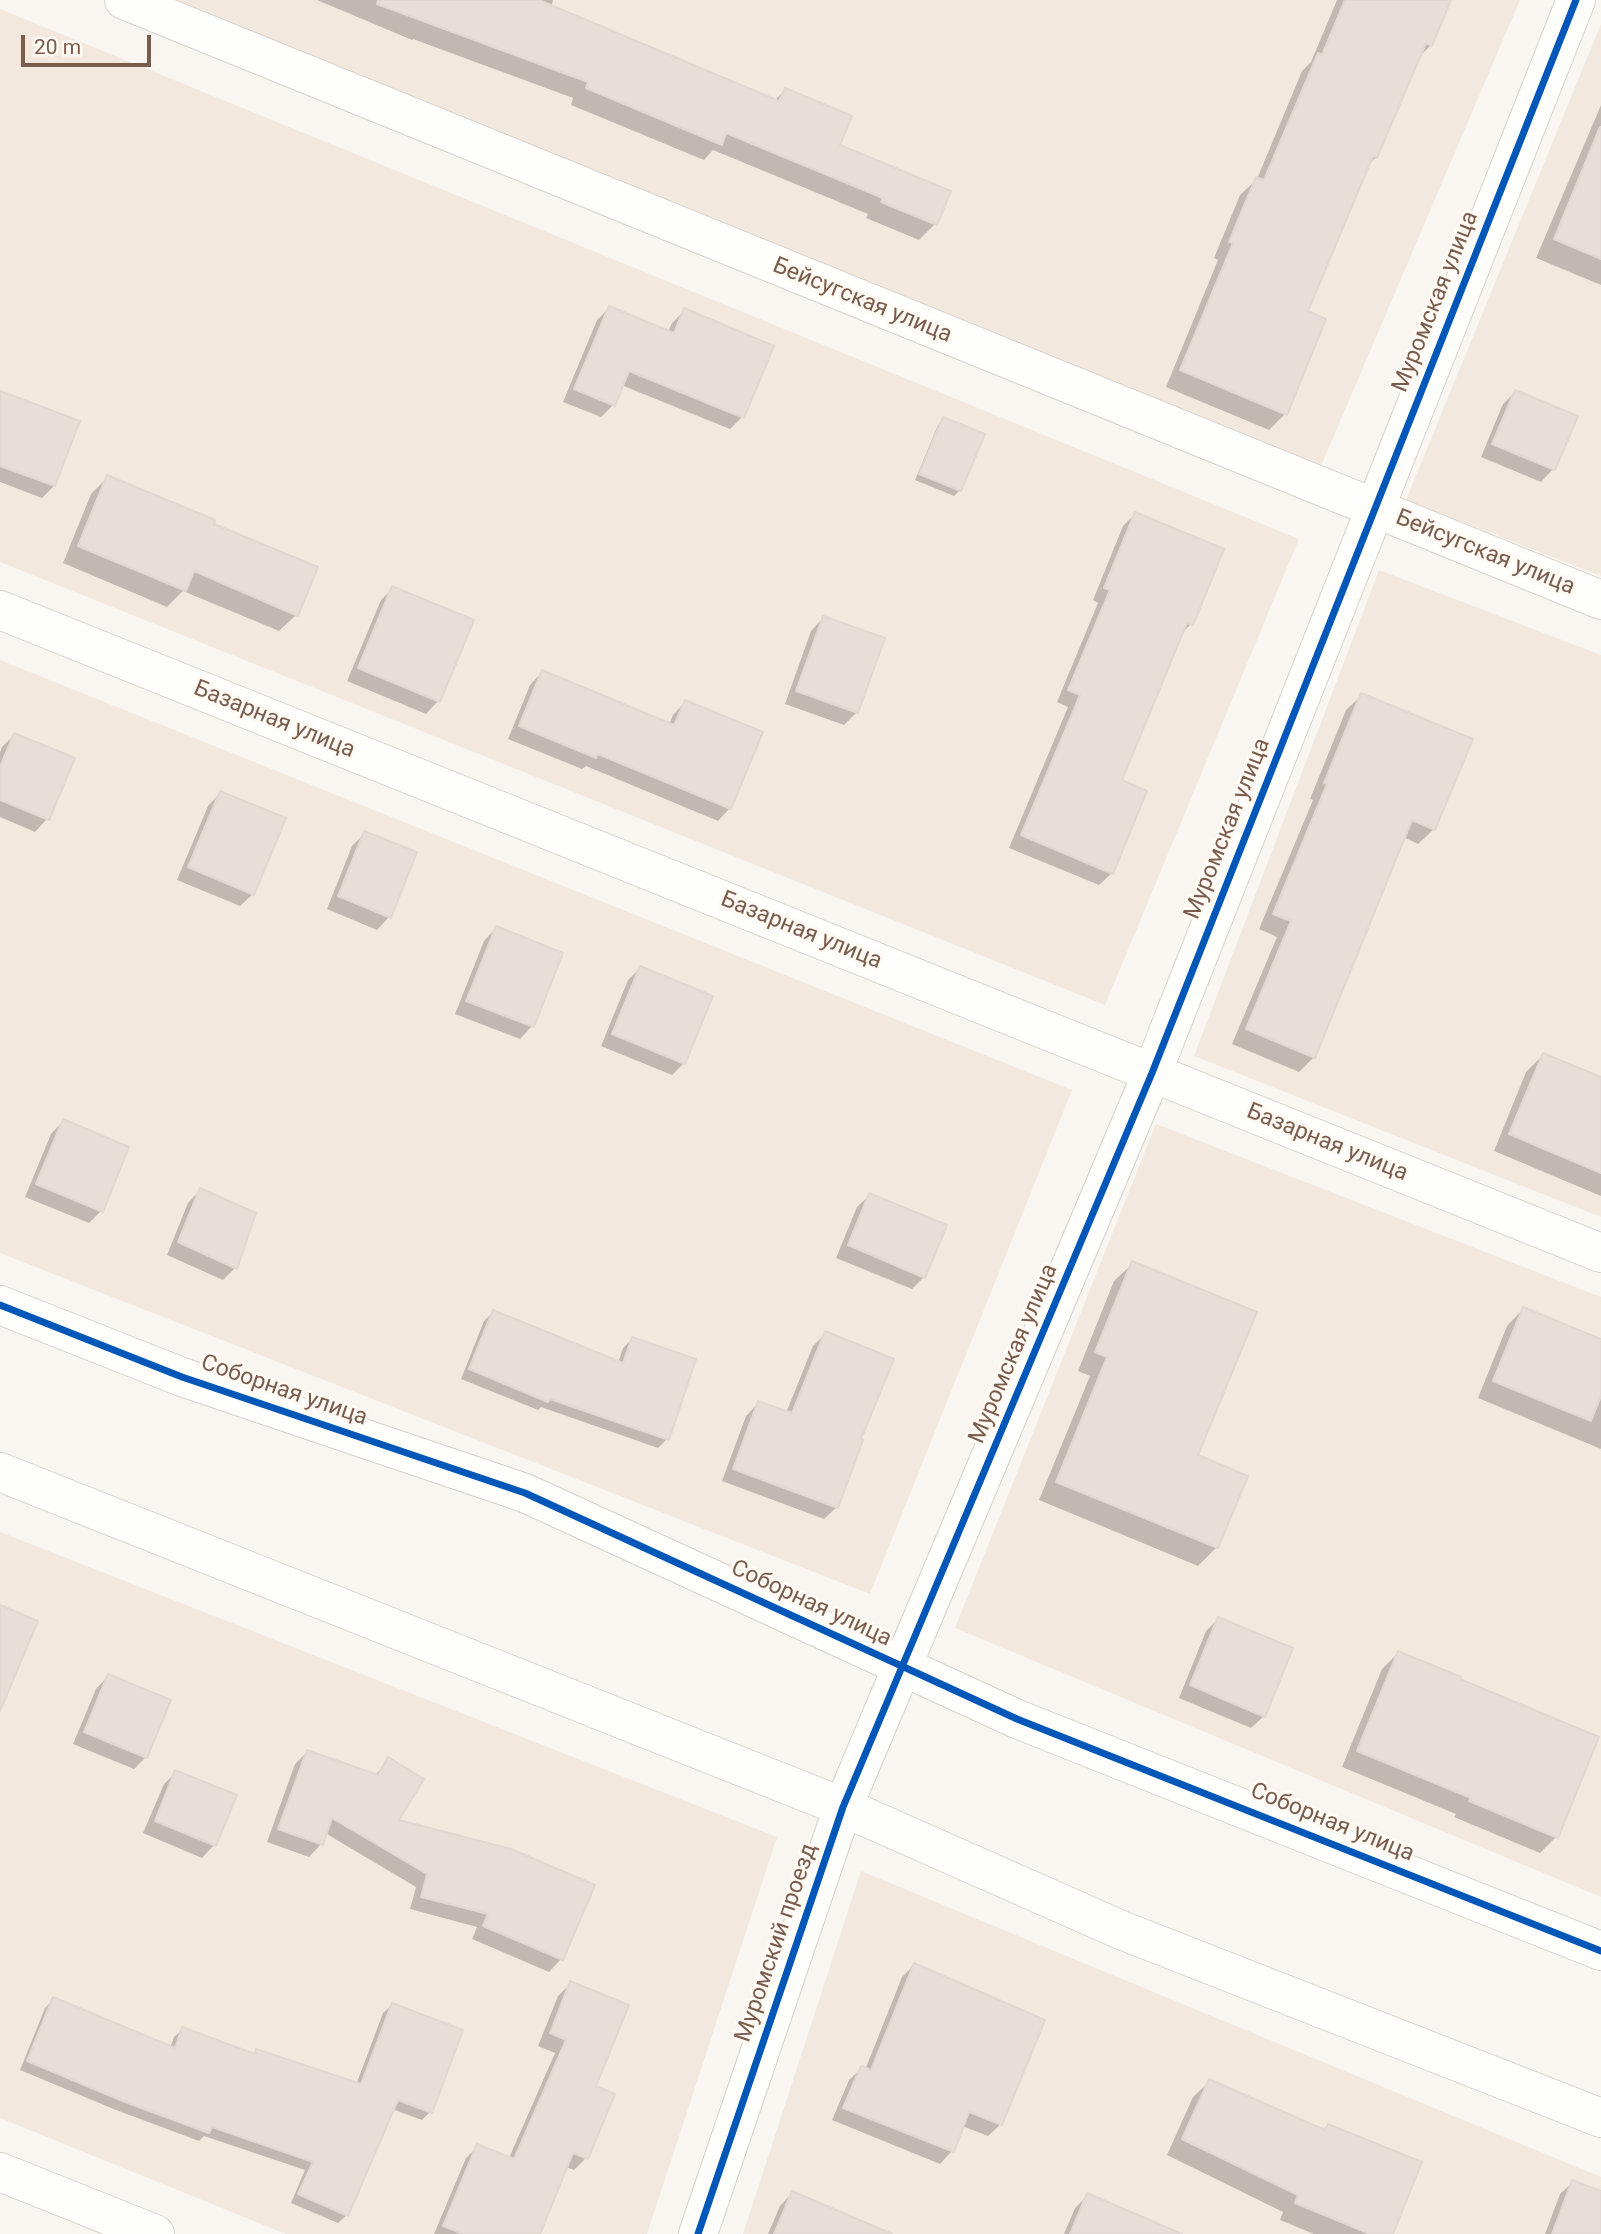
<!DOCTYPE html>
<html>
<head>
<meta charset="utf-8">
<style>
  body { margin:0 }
  #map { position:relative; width:1601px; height:2234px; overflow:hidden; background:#f9f5f0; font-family:Roboto,sans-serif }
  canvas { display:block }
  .scale { position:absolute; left:21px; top:35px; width:130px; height:32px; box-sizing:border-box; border:4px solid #7a5c4d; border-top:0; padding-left:9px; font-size:21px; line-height:24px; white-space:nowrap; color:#7a5c4d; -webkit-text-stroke:5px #fffaf3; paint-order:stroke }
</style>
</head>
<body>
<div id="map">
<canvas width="1601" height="2234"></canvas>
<div class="scale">20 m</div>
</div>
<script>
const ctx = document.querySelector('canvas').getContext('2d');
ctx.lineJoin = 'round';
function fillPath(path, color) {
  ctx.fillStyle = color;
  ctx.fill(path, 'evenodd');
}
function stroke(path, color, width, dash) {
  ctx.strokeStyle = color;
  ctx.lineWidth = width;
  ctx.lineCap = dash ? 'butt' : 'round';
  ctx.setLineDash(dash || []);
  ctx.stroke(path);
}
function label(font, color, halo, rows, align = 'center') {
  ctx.font = font + ' Roboto,sans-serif';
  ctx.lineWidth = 6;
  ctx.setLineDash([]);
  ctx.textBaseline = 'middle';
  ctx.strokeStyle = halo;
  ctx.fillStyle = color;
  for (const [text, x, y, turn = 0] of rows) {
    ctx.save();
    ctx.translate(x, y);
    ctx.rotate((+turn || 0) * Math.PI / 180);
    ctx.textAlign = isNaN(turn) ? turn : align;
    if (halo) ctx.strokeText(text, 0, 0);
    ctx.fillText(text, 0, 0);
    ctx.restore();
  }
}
const residential = new Path2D(`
  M 160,0 L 1520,0 L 1321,466 Z
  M 0,9 L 1299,539 L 1105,1005 L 0,562 Z
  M 1601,24 L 1601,576 L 1406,500 Z
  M 1379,570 L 1601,655 L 1601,1217 L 1194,1056 Z
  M 0,660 L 1072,1090 L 870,1594 L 0,1253 Z
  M 1156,1124 L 1601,1297 L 1601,1897 L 955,1628 Z
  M 0,1532 L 777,1837 L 647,2234 L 286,2234 L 0,2118 Z
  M 861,1871 L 1601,2177 L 1601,2234 L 743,2234 Z`);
const shadow = new Path2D(`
  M 317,0 L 553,0 L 551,7 L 774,101 L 785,90 L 837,146 L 948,192 L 935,224 L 919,240 L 866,218 L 868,214 L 713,150 L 704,160 L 571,105 L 573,98 L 413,39 L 412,40 Z
  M 1337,0 L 1449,0 L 1431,45 L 1417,59 L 1376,157 L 1366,167 L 1305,312 L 1285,414 L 1269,430 L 1166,387 L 1218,260 L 1214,258 L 1240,195 L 1257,179 L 1302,71 L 1311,62 Z
  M 1601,105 L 1601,285 L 1536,258 Z
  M 609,308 L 668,332 L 672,323 L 685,310 L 742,417 L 730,429 L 621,385 L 613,405 L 601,417 L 563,402 L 597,320 Z
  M 1515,392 L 1576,417 L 1553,469 L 1541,482 L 1481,457 L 1503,404 Z
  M 0,395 L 54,486 L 42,498 L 0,482 Z
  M 944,419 L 960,490 L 954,496 L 915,480 L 938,425 Z
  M 108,477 L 212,525 L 296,615 L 279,631 L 183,591 L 167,607 L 63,563 L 91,494 Z
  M 1135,514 L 1191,624 L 1180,635 L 1120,781 L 1112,873 L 1099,885 L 1009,848 L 1068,707 L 1057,702 L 1098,603 L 1093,600 L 1123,526 Z
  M 393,588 L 472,621 L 438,701 L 426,714 L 347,681 L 381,600 Z
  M 823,618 L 857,712 L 844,725 L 785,704 L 811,631 Z
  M 542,672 L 669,725 L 673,715 L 685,702 L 730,808 L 718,821 L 586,766 L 582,769 L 508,739 L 530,685 Z
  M 1362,695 L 1434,829 L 1418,844 L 1403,837 L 1314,1057 L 1299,1072 L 1232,1044 L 1277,937 L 1259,929 L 1313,800 L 1310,799 L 1346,710 Z
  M 14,735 L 73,759 L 47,819 L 35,832 L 0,817 L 0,753 L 2,747 Z
  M 220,793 L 253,894 L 240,906 L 177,880 L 208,806 Z
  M 365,833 L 415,853 L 389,917 L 377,930 L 327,909 L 352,846 Z
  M 496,928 L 561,954 L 532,1026 L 520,1039 L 455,1014 L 484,941 Z
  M 640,968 L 684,1063 L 672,1075 L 601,1046 L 628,980 Z
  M 1543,1055 L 1601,1079 L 1601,1196 L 1494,1151 L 1526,1072 Z
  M 63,1121 L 101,1211 L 89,1223 L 25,1197 L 51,1134 Z
  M 200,1190 L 235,1268 L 223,1280 L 167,1255 L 188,1203 Z
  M 870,1195 L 924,1277 L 912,1289 L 836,1258 L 857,1207 Z
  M 1133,1263 L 1195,1456 L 1217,1547 L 1198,1566 L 1039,1500 L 1090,1376 L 1078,1371 L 1114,1281 Z
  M 1523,1309 L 1601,1341 L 1601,1449 L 1478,1398 L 1507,1326 Z
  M 493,1312 L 618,1363 L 623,1348 L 632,1339 L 667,1439 L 658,1448 L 541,1407 L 538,1410 L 461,1379 L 484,1321 Z
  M 826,1333 L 859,1440 L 837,1507 L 824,1519 L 722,1481 L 746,1416 L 758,1403 L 786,1413 L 813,1346 Z
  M 1218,1619 L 1264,1716 L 1251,1728 L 1179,1698 L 1206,1631 Z
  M 1398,1653 L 1556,1837 L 1540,1853 L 1454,1817 L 1456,1814 L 1342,1767 L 1382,1669 Z
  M 108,1676 L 146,1757 L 134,1769 L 73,1744 L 96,1689 Z
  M 307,1752 L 374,1776 L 389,1760 L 396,1821 L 593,1886 L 561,1959 L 549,1972 L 472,1939 L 477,1927 L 410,1909 L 416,1887 L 325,1833 L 321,1844 L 309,1857 L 267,1842 L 295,1764 Z
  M 176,1772 L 214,1845 L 202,1858 L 143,1833 L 164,1784 Z
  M 914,1965 L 1001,2124 L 988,2136 L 962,2126 L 952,2151 L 940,2164 L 832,2120 L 849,2080 L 862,2068 L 865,2070 L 902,1977 Z
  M 571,1983 L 593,2087 L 586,2158 L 574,2170 L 566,2167 L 538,2234 L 434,2234 L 466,2158 L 478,2146 L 509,2158 L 555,2053 L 538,2046 L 558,1996 Z
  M 54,1999 L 170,2048 L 174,2037 L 183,2029 L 253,2055 L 257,2051 L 356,2085 L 383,2013 L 392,2005 L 430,2112 L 422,2120 L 392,2109 L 347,2215 L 338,2223 L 291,2203 L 305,2170 L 204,2136 L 199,2141 L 116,2110 L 20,2070 L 45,2008 Z
  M 1210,2081 L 1323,2131 L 1328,2126 L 1391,2234 L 1314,2234 L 1280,2220 L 1283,2212 L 1167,2155 L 1193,2097 Z
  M 1573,2182 L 1601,2193 L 1601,2234 L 1545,2234 L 1560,2194 Z
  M 792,2193 L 850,2234 L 768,2234 L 780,2206 Z
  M 1088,2195 L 1117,2234 L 1064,2234 L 1075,2208 Z`);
const building = new Path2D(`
  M 378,0 L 539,0 L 779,101 L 785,88 L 852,116 L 840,145 L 951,191 L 937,225 L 881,202 L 883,198 L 726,133 L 722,145 L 586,88 L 588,82 L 377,4 Z
  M 1345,0 L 1451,0 L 1432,46 L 1426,43 L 1377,158 L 1373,156 L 1308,311 L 1326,319 L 1287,415 L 1180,370 L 1233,243 L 1229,242 L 1256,177 L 1264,180 L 1318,53 L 1322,55 Z
  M 1600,127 L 1601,127 L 1601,259 L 1554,239 Z
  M 609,306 L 674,333 L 684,308 L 774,346 L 744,418 L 629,371 L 615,406 L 574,389 Z
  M 1515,390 L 1578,416 L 1555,470 L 1492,444 Z
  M 0,391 L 80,421 L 55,486 L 0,466 Z
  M 943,417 L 985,434 L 961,491 L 919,474 Z
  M 107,475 L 215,520 L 214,524 L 318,567 L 298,616 L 194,571 L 186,591 L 78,546 Z
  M 1135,512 L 1224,549 L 1193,625 L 1187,623 L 1122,780 L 1147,791 L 1113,874 L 1021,835 L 1080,695 L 1068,690 L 1110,590 L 1104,588 Z
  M 392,586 L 474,620 L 440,702 L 358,668 Z
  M 823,616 L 885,638 L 858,713 L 796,691 Z
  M 542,670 L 674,725 L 685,700 L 763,732 L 731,809 L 598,754 L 596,758 L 519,726 Z
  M 1361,693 L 1473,739 L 1435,830 L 1412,820 L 1315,1058 L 1246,1029 L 1291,921 L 1273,914 L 1327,784 L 1324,783 Z
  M 14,733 L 75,758 L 49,820 L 0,800 L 0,767 Z
  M 220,791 L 286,818 L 254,895 L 188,867 Z
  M 364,831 L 417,852 L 391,918 L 338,896 Z
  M 496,926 L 563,953 L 534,1027 L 466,1001 Z
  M 640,966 L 713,996 L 685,1064 L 612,1034 Z
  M 1543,1053 L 1601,1077 L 1601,1173 L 1509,1134 Z
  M 63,1119 L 129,1147 L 103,1212 L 36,1184 Z
  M 200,1188 L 256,1213 L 237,1269 L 178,1242 Z
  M 869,1193 L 947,1225 L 925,1278 L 848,1245 Z
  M 1132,1261 L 1257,1312 L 1198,1455 L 1248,1476 L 1218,1548 L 1056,1482 L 1107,1357 L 1095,1352 Z
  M 1523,1307 L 1601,1339 L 1601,1396 L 1591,1421 L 1493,1381 Z
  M 493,1310 L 623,1363 L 632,1337 L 696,1359 L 669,1440 L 550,1399 L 548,1402 L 469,1369 Z
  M 825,1331 L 894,1359 L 861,1439 L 863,1440 L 838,1508 L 733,1469 L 758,1401 L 792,1413 Z
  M 0,1605 L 38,1621 L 0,1711 Z
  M 1218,1617 L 1293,1648 L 1265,1717 L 1190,1685 Z
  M 1398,1651 L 1461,1677 L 1460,1679 L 1599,1737 L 1558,1838 L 1469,1801 L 1471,1798 L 1357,1751 Z
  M 108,1674 L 171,1700 L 147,1758 L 84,1732 Z
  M 307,1750 L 378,1775 L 388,1757 L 424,1779 L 399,1820 L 511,1849 L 595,1885 L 563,1960 L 483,1926 L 488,1914 L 421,1897 L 427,1874 L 332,1818 L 323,1845 L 278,1829 Z
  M 175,1770 L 237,1795 L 216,1846 L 155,1821 Z
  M 914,1963 L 1045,2020 L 1002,2125 L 969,2112 L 954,2152 L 843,2108 L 861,2066 L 871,2070 Z
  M 570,1981 L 629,2005 L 596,2086 L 615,2094 L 588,2159 L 573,2153 L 540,2234 L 463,2234 L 443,2226 L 477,2144 L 514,2159 L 566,2040 L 550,2033 Z
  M 53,1997 L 175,2048 L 182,2027 L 255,2054 L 256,2049 L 361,2084 L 392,2003 L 463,2030 L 432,2113 L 398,2100 L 348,2216 L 298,2194 L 313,2162 L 212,2127 L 209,2133 L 125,2102 L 27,2061 Z
  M 1209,2079 L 1325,2130 L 1328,2124 L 1422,2162 L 1393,2234 L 1370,2234 L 1295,2203 L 1298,2195 L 1182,2139 Z
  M 1572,2180 L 1601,2191 L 1601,2234 L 1552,2234 Z
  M 792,2191 L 892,2234 L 774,2234 Z
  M 1087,2193 L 1182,2234 L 1070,2234 Z`);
const street = new Path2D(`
  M 124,0 L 1601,600
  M 0,610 L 1601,1253
  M 0,1305 L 182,1377 L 525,1493 L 1017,1719 L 1601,1951
  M 0,1472 L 843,1807 L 1121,1930 L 1601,2118
  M 0,2172 L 155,2234
  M 698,2234 L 843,1807 L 1152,1073 L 1576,0`);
const cycleway = new Path2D(`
  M 0,1305 L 182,1377 L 525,1493 L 1017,1719 L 1601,1951
  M 698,2234 L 843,1807 L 1152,1073 L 1576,0`);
const streetNames = [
  ["Бейсугская улица",862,301,22],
  ["Муромская улица",1436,302,-68],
  ["Бейсугская улица",1485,553,22],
  ["Базарная улица",274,720,22],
  ["Муромская улица",1228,829,-68],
  ["Базарная улица",801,931,22],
  ["Базарная улица",1327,1143,22],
  ["Муромская улица",1014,1354,-67],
  ["Соборная улица",284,1391,19],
  ["Соборная улица",811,1604,25],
  ["Соборная улица",1332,1823,22],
  ["Муромский проезд",777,1943,-71]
];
fillPath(residential, '#f2e8de');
fillPath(shadow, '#0003');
fillPath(building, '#e6ded7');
stroke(building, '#e2d8d2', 2);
stroke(street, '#d7d1cb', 40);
stroke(street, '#fefefd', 38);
stroke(cycleway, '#0057b8', 7);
label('23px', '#7a5c4d', '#fffaf3', streetNames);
</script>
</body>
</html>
